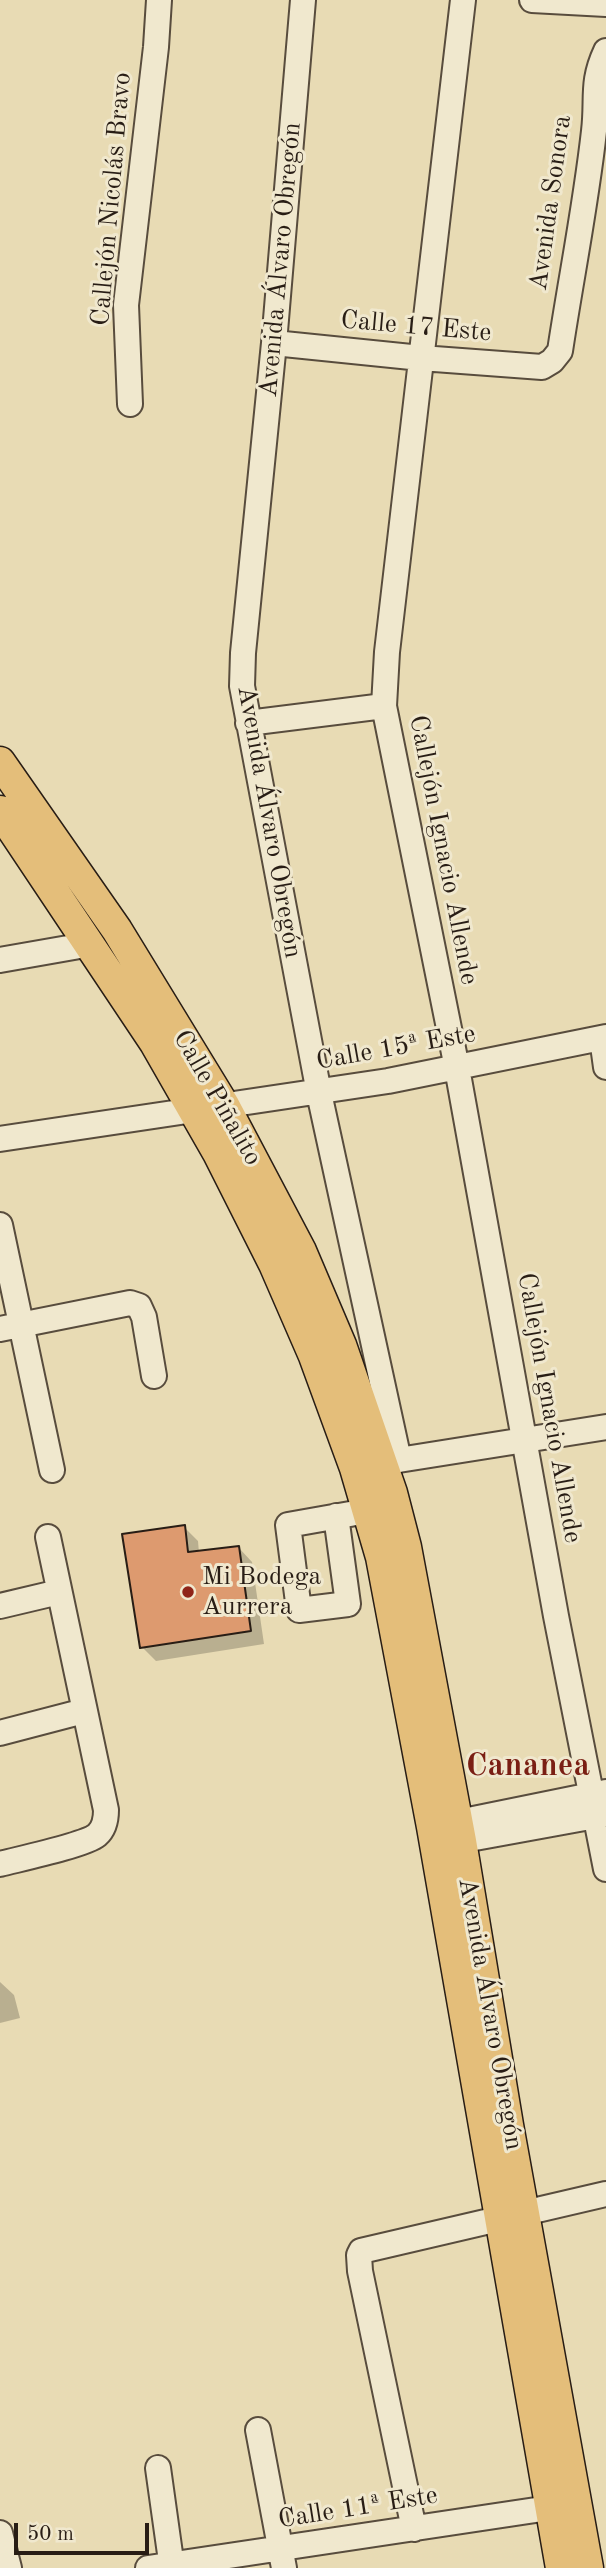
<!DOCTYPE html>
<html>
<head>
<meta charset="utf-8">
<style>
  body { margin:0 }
  #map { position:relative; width:606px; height:2568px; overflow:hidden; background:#e8dbb4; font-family:"Old Standard TT",serif }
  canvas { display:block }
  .scale { position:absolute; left:14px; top:2523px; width:135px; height:32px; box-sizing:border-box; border:4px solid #281d15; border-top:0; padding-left:9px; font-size:21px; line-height:24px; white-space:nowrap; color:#281d15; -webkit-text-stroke:5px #f0e8ce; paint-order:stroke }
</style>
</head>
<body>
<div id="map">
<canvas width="606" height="2568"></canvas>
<div class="scale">50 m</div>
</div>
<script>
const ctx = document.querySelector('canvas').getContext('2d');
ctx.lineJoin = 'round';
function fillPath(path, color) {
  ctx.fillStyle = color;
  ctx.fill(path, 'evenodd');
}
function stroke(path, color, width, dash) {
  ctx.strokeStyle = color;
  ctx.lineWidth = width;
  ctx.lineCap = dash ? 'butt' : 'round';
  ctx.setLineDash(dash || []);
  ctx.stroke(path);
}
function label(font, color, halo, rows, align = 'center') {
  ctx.font = font + ' "Old Standard TT",serif';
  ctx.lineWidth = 6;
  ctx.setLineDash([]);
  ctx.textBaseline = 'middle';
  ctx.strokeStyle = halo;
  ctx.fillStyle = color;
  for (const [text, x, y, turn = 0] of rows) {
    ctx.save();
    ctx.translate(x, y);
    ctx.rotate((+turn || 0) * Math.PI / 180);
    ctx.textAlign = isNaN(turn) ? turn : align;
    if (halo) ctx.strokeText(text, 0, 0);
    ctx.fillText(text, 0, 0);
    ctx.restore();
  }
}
const shadow = new Path2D(`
  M 184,1527 L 198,1541 L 199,1553 L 239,1548 L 252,1562 L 264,1644 L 156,1661 L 142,1647 Z
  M 0,1982 L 14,1995 L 20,2018 L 0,2023 Z`);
const building = new Path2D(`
  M 185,1525 L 188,1552 L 239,1546 L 251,1631 L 140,1648 L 122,1534 Z`);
const minor = new Path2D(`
  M 303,0 L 274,343 L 243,653 L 242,686 L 319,1093 L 399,1460
  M 463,0 L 387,652 L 384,706 L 457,1068 L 556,1616 L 606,1869
  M 532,0 L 606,4
  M 274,343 L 421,358 L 542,367 L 552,361 L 560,351 C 571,278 586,204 594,131 C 598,98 591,83 606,51
  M 130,404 L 126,305 L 156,47 L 159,0
  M 248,723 L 384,706
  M 0,960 L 91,944
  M 602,1038 L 606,1067
  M 0,1139 L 388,1081 L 606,1037
  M 0,1225 L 52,1470
  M 0,1329 L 130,1303 L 139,1306 L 144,1317 L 154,1376
  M 386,1462 L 606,1427
  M 336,1516 L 348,1604 L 299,1610 L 288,1525 L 367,1511
  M 0,1606 L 59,1592
  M 0,1733 L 84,1711
  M 439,1826 L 606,1792
  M 442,1844 L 606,1814
  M 0,1864 C 19,1859 85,1845 97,1835 C 105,1828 106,1819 106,1810 L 48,1537
  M 258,2430 L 284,2568
  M 158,2468 L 172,2568
  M 414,2529 L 360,2271 L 359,2255 L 361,2251 L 606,2194
  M 0,2533 L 9,2568
  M 148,2568 L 549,2508 L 568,2503`);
const major = new Path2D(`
  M 0,762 L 117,930 L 224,1105 L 301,1251 L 341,1345 L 392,1493 L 406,1547 L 461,1841 L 508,2125 L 588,2568
  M 0,811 L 155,1043 L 218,1153 L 274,1264 L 314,1356 L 355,1468 L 381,1557 L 432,1827 L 561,2568`);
const markers = [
  [188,1592,7,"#8f2418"]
];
const streetNames = [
  ["Callejón Nicolás Bravo",112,199,-85],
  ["Avenida Sonora",551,203,-82],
  ["Avenida Álvaro Obregón",281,260,-85],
  ["Calle 17 Este",416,327,5],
  ["Avenida Álvaro Obregón",269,822,80],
  ["Callejón Ignacio Allende",443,850,79],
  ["Calle 15ª Este",396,1048,-10],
  ["Calle Piñalito",217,1098,60],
  ["Callejón Ignacio Allende",549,1408,80],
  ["Avenida Álvaro Obregón",490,2014,80],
  ["Calle 11ª Este",358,2508,-9]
];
const poiNames = [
  ["Mi Bodega",202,1577],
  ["Aurrera",202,1607]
];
const districtNames = [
  ["Cananea",528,1766]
];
fillPath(shadow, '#0003');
fillPath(building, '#dd9a6f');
stroke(building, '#281d15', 2);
stroke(minor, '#584c3d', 28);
stroke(major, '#281d15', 33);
stroke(minor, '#f0e8ce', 24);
stroke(major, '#e4be7a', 30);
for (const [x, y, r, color] of markers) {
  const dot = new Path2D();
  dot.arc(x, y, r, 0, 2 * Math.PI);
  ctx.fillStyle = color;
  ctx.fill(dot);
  stroke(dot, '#f0e8ce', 2.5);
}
label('26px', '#281d15', '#f0e8ce', streetNames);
label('26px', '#281d15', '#f0e8ce', poiNames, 'left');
label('bold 33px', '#7a1f14', '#f0e8ce', districtNames);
</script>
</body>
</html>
